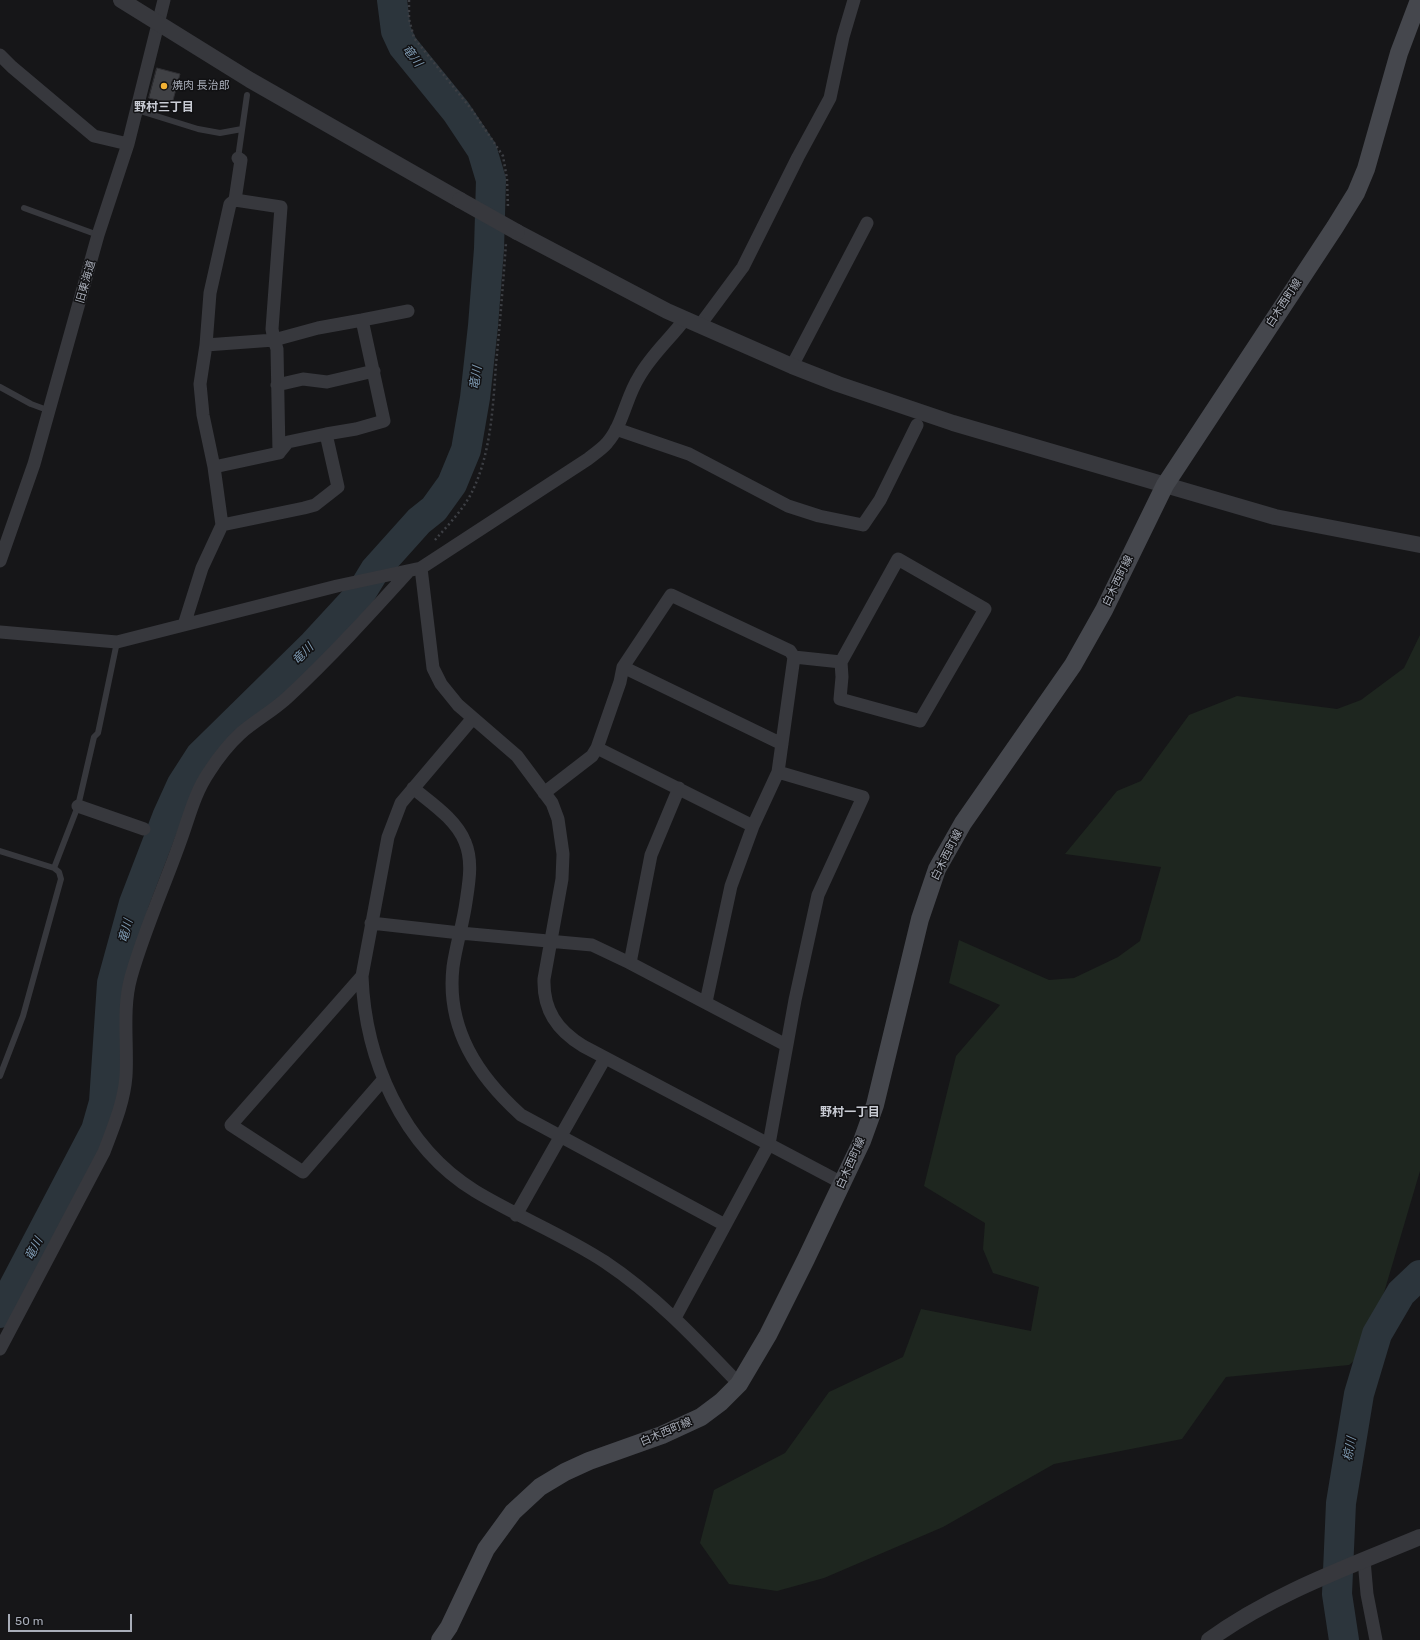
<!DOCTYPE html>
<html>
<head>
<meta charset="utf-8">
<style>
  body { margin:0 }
  #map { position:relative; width:1420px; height:1640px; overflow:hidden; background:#161618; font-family:Rubik,sans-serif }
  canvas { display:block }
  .scale { position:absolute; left:8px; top:1614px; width:124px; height:18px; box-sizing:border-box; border:2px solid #a8adb8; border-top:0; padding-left:5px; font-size:12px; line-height:14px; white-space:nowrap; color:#a8adb8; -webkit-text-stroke:3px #111113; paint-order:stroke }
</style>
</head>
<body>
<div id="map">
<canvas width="1420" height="1640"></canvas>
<div class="scale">50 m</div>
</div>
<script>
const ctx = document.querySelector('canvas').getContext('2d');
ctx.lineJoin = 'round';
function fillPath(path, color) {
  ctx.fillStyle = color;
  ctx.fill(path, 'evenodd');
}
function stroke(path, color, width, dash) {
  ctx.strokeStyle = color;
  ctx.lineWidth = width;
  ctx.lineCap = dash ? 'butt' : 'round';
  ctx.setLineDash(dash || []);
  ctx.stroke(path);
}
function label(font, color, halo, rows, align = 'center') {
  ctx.font = font + ' Rubik,"Noto Sans JP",sans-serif';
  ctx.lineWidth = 3;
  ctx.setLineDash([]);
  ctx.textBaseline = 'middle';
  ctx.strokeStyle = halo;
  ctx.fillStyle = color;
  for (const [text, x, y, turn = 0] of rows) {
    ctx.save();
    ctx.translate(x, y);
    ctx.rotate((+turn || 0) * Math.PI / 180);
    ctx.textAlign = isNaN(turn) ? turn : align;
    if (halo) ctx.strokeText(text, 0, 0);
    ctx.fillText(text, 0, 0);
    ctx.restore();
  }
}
const green = new Path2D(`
  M 1420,635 L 1420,1171 L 1367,1350 L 1349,1365 L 1226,1377 L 1182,1439 L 1054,1464 L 943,1527 L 824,1578 L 777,1591 L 729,1584 L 700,1543 L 714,1490 L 785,1453 L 829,1392 L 903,1357 L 921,1309 L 1031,1331 L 1039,1287 L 993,1273 L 983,1249 L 985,1223 L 924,1186 L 956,1056 L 1000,1005 L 949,983 L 959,940 L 1049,980 L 1074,978 L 1118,957 L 1140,941 L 1161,867 L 1065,854 L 1117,791 L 1141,781 L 1189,715 L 1237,696 L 1337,709 L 1361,700 L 1404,668 Z`);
const river = new Path2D(`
  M 0,1313 L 96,1130 L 104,1102 L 112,983 L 134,903 L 167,817 L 182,784 L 200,756 L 313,645 L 361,593 L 375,570 L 419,521 L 434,509 L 452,484 L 466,450 L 475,398 L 483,326 L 489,249 L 491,180 L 482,150 L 456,111 L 403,46 L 396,31 L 392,0
  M 1344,1640 L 1337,1594 L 1341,1503 L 1359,1394 L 1377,1334 L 1401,1293 L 1420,1275`);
const building = new Path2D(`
  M 157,68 L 180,74 L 172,104 L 149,98 Z`);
const path = new Path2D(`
  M 409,0 L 409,19 L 414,38 L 472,110 L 503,156 L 507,179 L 508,208
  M 435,540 C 448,525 463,510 472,492 C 491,453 493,407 496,364 C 500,324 503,284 506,243`);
const service = new Path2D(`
  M 137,110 L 198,129 L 220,133 L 242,129
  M 238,158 L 247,95
  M 24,208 L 98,235
  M 0,387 L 31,404 L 50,411
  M 0,851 L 54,868
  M 0,1076 L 23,1016 L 61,879 L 59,872 L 54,868 L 78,806 L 94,737 L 98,733 L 117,642`);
const minor = new Path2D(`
  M 0,55 L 12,67 L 94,136 L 128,144
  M 238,158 L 241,160 L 235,200 L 230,204 L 210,293 L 206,345 L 200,384 L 203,415 L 214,467 L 222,525 L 304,508 L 315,505 L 338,487 L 326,434 L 356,429 L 384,421 L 362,320 L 408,311
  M 235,200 L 281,207 L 272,329 L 274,340 L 318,328 L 362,320
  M 700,325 L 743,267 L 798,157 L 830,98 L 843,37 L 854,0
  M 206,345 L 274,340 L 277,349 L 279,453 L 214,467
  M 792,366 L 867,223
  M 277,385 L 303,379 L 327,382 L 374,371
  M 616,429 L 689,454 L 788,506 L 819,516 L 863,525 L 880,500 L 917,425
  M 279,453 L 288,442 L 326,434
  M 898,559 L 985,609 L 920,721 L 840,699 L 842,677 L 841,662 Z
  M 0,561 L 34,464 L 98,235 L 128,144 L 164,0
  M 421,568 L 433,668 L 441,684 L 458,705 L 517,756 L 552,803 L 558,819 L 563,854 L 562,879 L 544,979 C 543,1010 557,1030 583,1046 L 842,1183
  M 184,625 L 202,568 L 222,525
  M 0,632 L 117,642 L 337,586 L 421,568 L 588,459 C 594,454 602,449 607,443 C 623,425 626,397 639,377 C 651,355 670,339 685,319
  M 794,657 L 841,662
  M 623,667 L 782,744
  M 473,718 L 401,803 L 388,837 L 362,976 C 365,1059 402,1146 475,1191 C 518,1217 564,1235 605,1262 C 656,1296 697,1340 739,1384
  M 597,748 L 753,826
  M 413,788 C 431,803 456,819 465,842 C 473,861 469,882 466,902 C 463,924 456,945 453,967 C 446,1029 478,1076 521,1115 L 725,1225
  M 544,793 L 592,756 L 597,748 L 620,682 L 623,667 L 671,595 L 790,651 L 794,657 L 778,772 L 753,826 L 731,886 L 706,1002
  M 78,806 L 144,829
  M 371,923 L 460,933 L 592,945 L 630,963 L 786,1045
  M 630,963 L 651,855 L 679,788
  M 362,976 L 231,1125 L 303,1172 L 383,1080
  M 516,1215 L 605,1058
  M 675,1318 L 769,1144 L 795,1000 L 818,895 L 863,797 L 778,772
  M 0,1349 L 104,1152 C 113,1128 124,1103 126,1076 C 128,1044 122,1009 131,977 C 144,931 164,887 180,842 C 189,818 194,794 209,772 C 218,758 229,744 241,733 C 256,720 273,711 288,697 C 330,658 370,614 409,571
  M 1364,1560 L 1367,1594 L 1376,1640`);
const tertiary = new Path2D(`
  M 121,0 L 250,80 L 460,200
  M 517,232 L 667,311 L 792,366 L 838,384 L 953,423 L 1275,517 L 1420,545
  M 1209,1640 C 1272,1594 1348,1567 1420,1537`);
const secondary = new Path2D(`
  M 440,1640 L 449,1627 L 486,1549 L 513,1512 L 540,1487 L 565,1472 L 589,1461 L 662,1435 L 701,1417 L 721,1402 L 739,1384 L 768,1335 L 806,1259 L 862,1141 L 875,1105 L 920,919 L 937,869 L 963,823 L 1073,665 L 1104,610 L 1165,485 L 1335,227 L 1356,193 L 1366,169 L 1399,53 L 1419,0`);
const tertiaryBridge = new Path2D(`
  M 460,200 L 517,232`);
const markers = [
  [164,86,4,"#f2b134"]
];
const poiNames = [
  ["焼肉 長治郎",172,86]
];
const streetNames = [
  ["旧東海道",86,282,-74],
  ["白木西町線",1284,303,-57],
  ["白木西町線",1118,581,-64],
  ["白木西町線",947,855,-63],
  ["白木西町線",851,1163,-66],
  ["白木西町線",666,1432,-23]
];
const waterNames = [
  ["竜川",412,56,53],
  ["竜川",476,378,-82],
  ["竜川",303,654,-45],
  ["竜川",126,931,-75],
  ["竜川",34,1249,-62],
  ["椋川",1350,1449,-80]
];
const neighbourhoodNames = [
  ["野村三丁目",164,108],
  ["野村一丁目",850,1113]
];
fillPath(green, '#1e261f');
stroke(river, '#2c353c', 30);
fillPath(building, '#404145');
stroke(building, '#303034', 1);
stroke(path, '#3d3f44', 2.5, [2, 3]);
stroke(service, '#37383d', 6);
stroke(minor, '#37383d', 13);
stroke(tertiary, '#37383d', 16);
stroke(secondary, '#45474d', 18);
stroke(tertiaryBridge, '#37383d', 16);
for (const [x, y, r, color] of markers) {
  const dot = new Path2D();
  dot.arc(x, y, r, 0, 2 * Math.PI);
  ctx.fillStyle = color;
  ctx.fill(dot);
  stroke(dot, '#111113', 1.5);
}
label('11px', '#a8adb8', '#111113', poiNames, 'left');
label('11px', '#a8adb8', '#111113', streetNames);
label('italic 12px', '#7f9bb3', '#111113', waterNames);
label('bold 12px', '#c9ccd4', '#111113', neighbourhoodNames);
</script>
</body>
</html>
